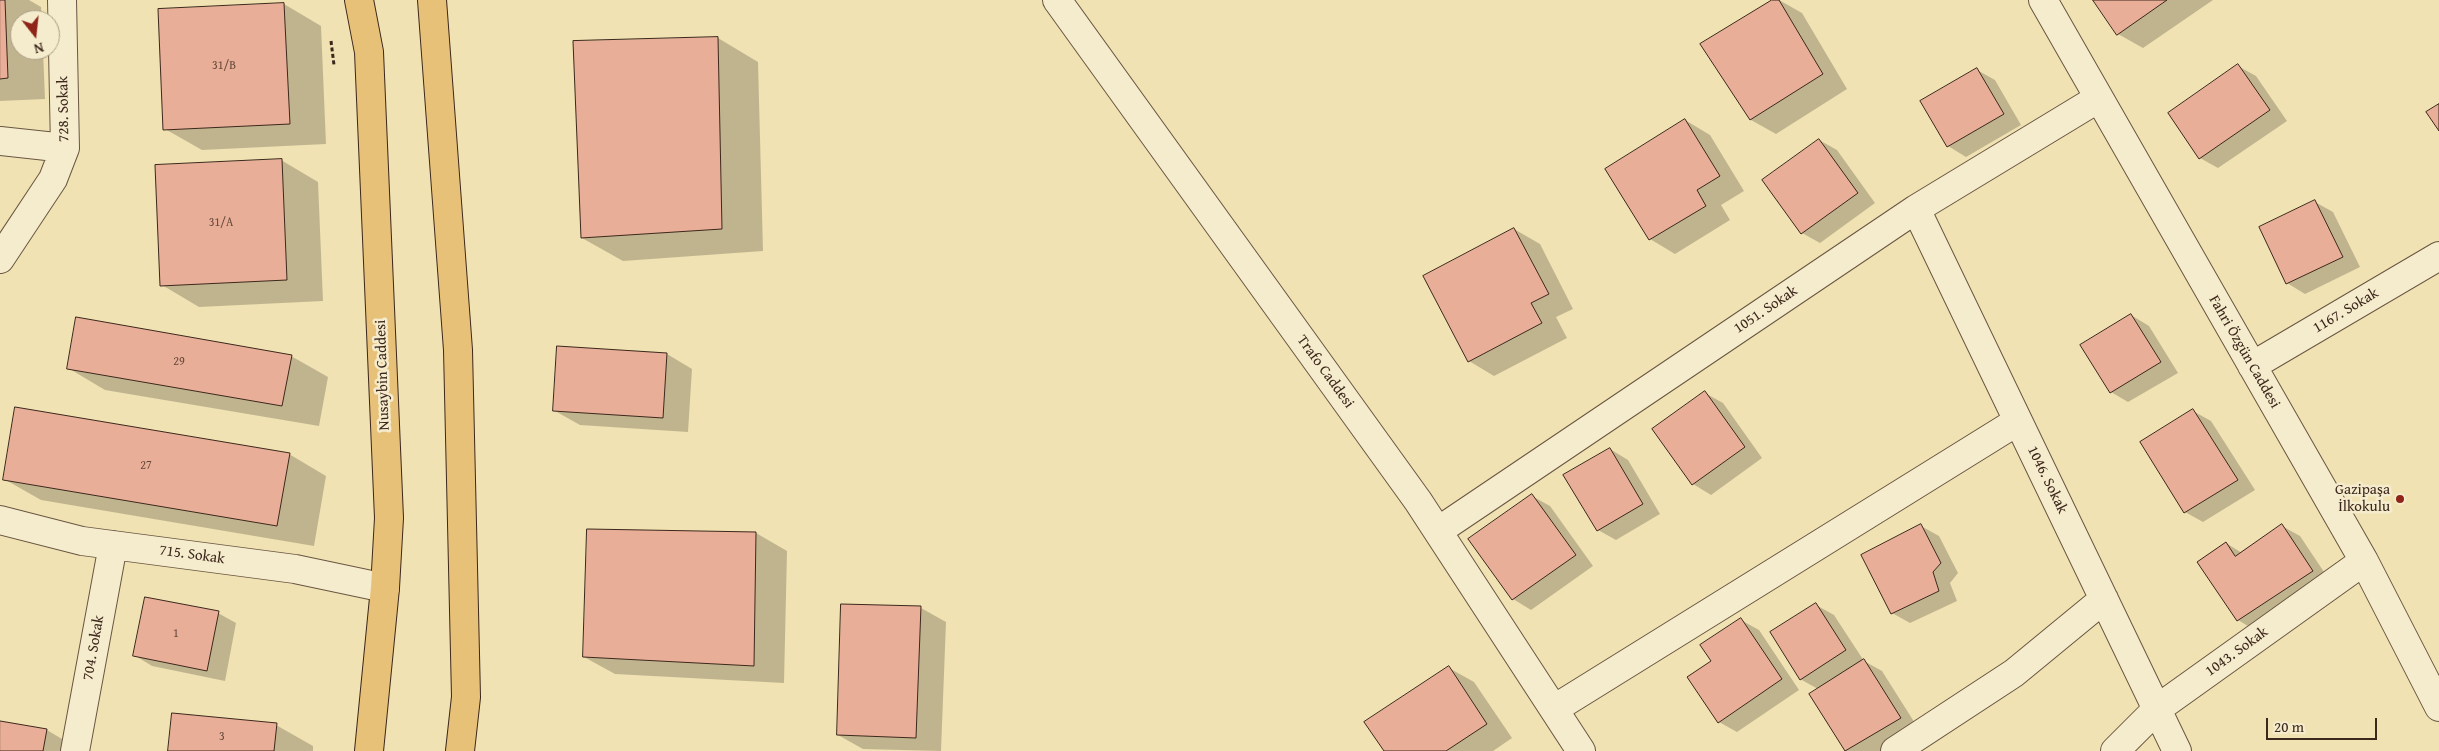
<!DOCTYPE html>
<html>
<head>
<meta charset="utf-8">
<style>
  body { margin:0 }
  #map { position:relative; width:2439px; height:751px; overflow:hidden; background:#f0e2b2; font-family:"Gentium Book Plus",serif }
  canvas { display:block }
  .north { position:absolute; left:10px; top:10px; width:50px; height:50px; box-sizing:border-box; background:#f5eccd; border:1px solid #ab9d86; border-radius:50%; rotate:164deg; font-size:14px; font-weight:700; line-height:20px; text-align:center; color:#3c271c }
  .north::after { content:''; display:block; margin:auto; width:18px; height:22px; background:#8f2418; clip-path:polygon(50% 0,100% 100%,50% 72%,0 100%) }
  .scale { position:absolute; left:2266px; top:718px; width:111px; height:22px; box-sizing:border-box; border:2px solid #3c271c; border-top:0; padding-left:6px; font-size:15px; line-height:18px; white-space:nowrap; color:#3c271c; -webkit-text-stroke:4px #f5eccd; paint-order:stroke }
</style>
</head>
<body>
<div id="map">
<canvas width="2439" height="751"></canvas>
<div class="north">N</div>
<div class="scale">20 m</div>
</div>
<script>
const ctx = document.querySelector('canvas').getContext('2d');
ctx.lineJoin = 'round';
function fillPath(path, color) {
  ctx.fillStyle = color;
  ctx.fill(path, 'evenodd');
}
function stroke(path, color, width, dash) {
  ctx.strokeStyle = color;
  ctx.lineWidth = width;
  ctx.lineCap = dash ? 'butt' : 'round';
  ctx.setLineDash(dash || []);
  ctx.stroke(path);
}
function label(font, color, halo, rows, align = 'center') {
  ctx.font = font + ' "Gentium Book Plus",serif';
  ctx.lineWidth = 5;
  ctx.setLineDash([]);
  ctx.textBaseline = 'middle';
  ctx.strokeStyle = halo;
  ctx.fillStyle = color;
  for (const [text, x, y, turn = 0] of rows) {
    ctx.save();
    ctx.translate(x, y);
    ctx.rotate((+turn || 0) * Math.PI / 180);
    ctx.textAlign = isNaN(turn) ? turn : align;
    if (halo) ctx.strokeText(text, 0, 0);
    ctx.fillText(text, 0, 0);
    ctx.restore();
  }
}
const shadow = new Path2D(`
  M 0,0 L 29,0 L 41,7 L 42,20 L 20,20 L 20,50 L 43,50 L 45,99 L 0,101 Z
  M 1775,0 L 1779,0 L 1802,13 L 1847,89 L 1776,134 L 1751,120 L 1702,44 Z
  M 2094,0 L 2213,0 L 2143,48 L 2118,34 Z
  M 284,4 L 321,26 L 326,144 L 202,150 L 165,129 Z
  M 718,38 L 758,62 L 763,251 L 623,261 L 582,238 Z
  M 2238,66 L 2256,76 L 2287,121 L 2218,168 L 2200,158 Z
  M 1977,70 L 1995,80 L 2021,125 L 1966,157 L 1948,146 Z
  M 1685,120 L 1710,135 L 1744,191 L 1721,205 L 1730,220 L 1675,254 L 1650,239 L 1606,169 Z
  M 1819,140 L 1837,150 L 1875,203 L 1820,243 L 1802,233 Z
  M 281,160 L 318,182 L 323,301 L 199,307 L 162,285 Z
  M 2315,202 L 2333,212 L 2360,267 L 2305,294 L 2287,283 Z
  M 1514,229 L 1540,244 L 1573,309 L 1556,317 L 1567,338 L 1494,376 L 1469,361 Z
  M 2131,315 L 2149,326 L 2178,373 L 2128,402 L 2111,392 Z
  M 667,354 L 692,369 L 688,432 L 580,425 L 555,411 Z
  M 291,356 L 328,377 L 319,426 L 105,390 L 68,368 Z
  M 1705,393 L 1723,403 L 1762,458 L 1711,495 L 1693,484 Z
  M 2193,411 L 2211,421 L 2255,490 L 2203,522 L 2185,512 Z
  M 1610,449 L 1628,460 L 1660,514 L 1616,540 L 1598,530 Z
  M 289,454 L 326,476 L 314,546 L 41,500 L 4,479 Z
  M 1532,496 L 1550,506 L 1593,566 L 1531,610 L 1513,599 Z
  M 1921,526 L 1939,536 L 1958,573 L 1950,583 L 1957,601 L 1910,623 L 1892,613 Z
  M 2282,526 L 2300,536 L 2330,581 L 2256,631 L 2238,620 L 2199,562 L 2226,543 L 2242,553 Z
  M 588,530 L 756,533 L 787,551 L 784,683 L 615,674 L 584,657 Z
  M 1816,605 L 1834,615 L 1864,661 L 1882,671 L 1918,728 L 1881,751 L 1846,751 L 1810,694 L 1818,689 L 1800,679 Z
  M 921,608 L 946,622 L 941,751 L 863,749 L 838,735 Z
  M 218,613 L 236,623 L 225,681 L 152,666 L 134,655 Z
  M 1741,620 L 1759,630 L 1799,690 L 1737,732 L 1719,722 L 1713,662 Z
  M 1449,668 L 1474,682 L 1512,738 L 1493,751 L 1385,751 Z
  M 0,722 L 47,730 L 82,751 L 0,751 Z
  M 276,725 L 313,746 L 313,751 L 169,751 Z`);
const building = new Path2D(`
  M 0,0 L 5,0 L 8,78 L 0,79 Z
  M 1772,0 L 1779,0 L 1823,74 L 1750,120 L 1700,44 Z
  M 2093,0 L 2167,0 L 2117,35 Z
  M 284,3 L 290,124 L 163,130 L 158,9 Z
  M 718,37 L 722,229 L 581,238 L 573,41 Z
  M 2238,64 L 2270,110 L 2199,159 L 2168,113 Z
  M 1977,68 L 2004,114 L 1947,147 L 1920,101 Z
  M 2439,104 L 2439,131 L 2426,112 Z
  M 1685,119 L 1720,176 L 1697,190 L 1706,206 L 1649,240 L 1605,169 Z
  M 1819,139 L 1858,193 L 1801,234 L 1762,180 Z
  M 282,159 L 287,280 L 160,286 L 155,165 Z
  M 2315,200 L 2343,257 L 2286,284 L 2259,227 Z
  M 1514,228 L 1549,294 L 1531,303 L 1542,323 L 1468,362 L 1423,276 Z
  M 2131,314 L 2161,362 L 2110,393 L 2080,345 Z
  M 76,317 L 292,355 L 282,406 L 67,369 Z
  M 557,346 L 667,353 L 663,418 L 553,411 Z
  M 1705,391 L 1745,447 L 1692,485 L 1652,429 Z
  M 15,407 L 290,453 L 277,526 L 3,480 Z
  M 2193,409 L 2238,480 L 2184,513 L 2140,442 Z
  M 1610,448 L 1643,504 L 1597,531 L 1563,475 Z
  M 1532,494 L 1576,555 L 1512,600 L 1468,539 Z
  M 1921,524 L 1941,563 L 1933,572 L 1939,591 L 1891,614 L 1861,555 Z
  M 2282,524 L 2313,571 L 2237,621 L 2197,562 L 2226,542 L 2235,556 Z
  M 587,529 L 756,532 L 754,666 L 583,657 Z
  M 145,597 L 219,611 L 207,671 L 133,656 Z
  M 1816,603 L 1846,650 L 1800,680 L 1770,632 Z
  M 841,604 L 921,606 L 916,738 L 837,735 Z
  M 1741,618 L 1782,679 L 1718,723 L 1687,677 L 1711,661 L 1700,645 Z
  M 1864,659 L 1901,718 L 1845,751 L 1809,694 Z
  M 1449,666 L 1487,724 L 1446,751 L 1384,751 L 1364,722 Z
  M 172,713 L 277,723 L 274,751 L 168,751 Z
  M 0,721 L 47,729 L 43,751 L 0,751 Z`);
const path = new Path2D(`
  M 331,41 L 334,65`);
const minor = new Path2D(`
  M 1057,0 L 1418,501 L 1581,751
  M 2043,0 L 2364,561 L 2439,707
  M 0,141 L 65,148
  M 1916,209 L 2177,751
  M 0,259 L 53,179 L 65,148 L 62,0
  M 2252,366 L 2439,256
  M 0,520 L 82,541 L 295,569 L 385,588
  M 1438,531 L 1916,209 L 2099,98
  M 1554,709 L 2018,421
  M 75,751 L 113,545
  M 1895,751 L 2014,673 L 2104,599
  M 2115,751 L 2157,709 L 2364,561`);
const major = new Path2D(`
  M 359,0 L 369,52 L 389,518 L 385,588 L 369,751
  M 432,0 L 458,350 L 466,697 L 460,751`);
const markers = [
  [2400,499,5,"#8f2418"]
];
const numberNames = [
  ["31/B",224,66],
  ["31/A",221,223],
  ["29",179,362],
  ["27",146,466],
  ["1",176,634],
  ["3",222,737]
];
const streetNames = [
  ["728. Sokak",64,109,-91],
  ["1051. Sokak",1766,310,-34],
  ["1167. Sokak",2346,311,-31],
  ["Fahri Özgün Caddesi",2244,352,60],
  ["Trafo Caddesi",1325,372,54],
  ["Nusaybin Caddesi",383,375,-92],
  ["1046. Sokak",2047,480,64],
  ["715. Sokak",192,555,8],
  ["704. Sokak",94,648,-80],
  ["1043. Sokak",2237,652,-36]
];
const poiNames = [
  ["Gazipaşa",2390,490],
  ["İlkokulu",2390,507]
];
fillPath(shadow, '#0003');
fillPath(building, '#e8ae97');
stroke(building, '#3c271c', 1);
stroke(minor, '#695642', 30);
stroke(major, '#3c271c', 30);
stroke(path, '#3c271c', 3, [4, 2.5]);
stroke(minor, '#f5eccd', 28);
stroke(major, '#e8c179', 28);
for (const [x, y, r, color] of markers) {
  const dot = new Path2D();
  dot.arc(x, y, r, 0, 2 * Math.PI);
  ctx.fillStyle = color;
  ctx.fill(dot);
  stroke(dot, '#f5eccd', 2);
}
label('12px', '#67493b', null, numberNames);
label('15px', '#3c271c', '#f5eccd', streetNames);
label('15px', '#3c271c', '#f5eccd', poiNames, 'right');
</script>
</body>
</html>
